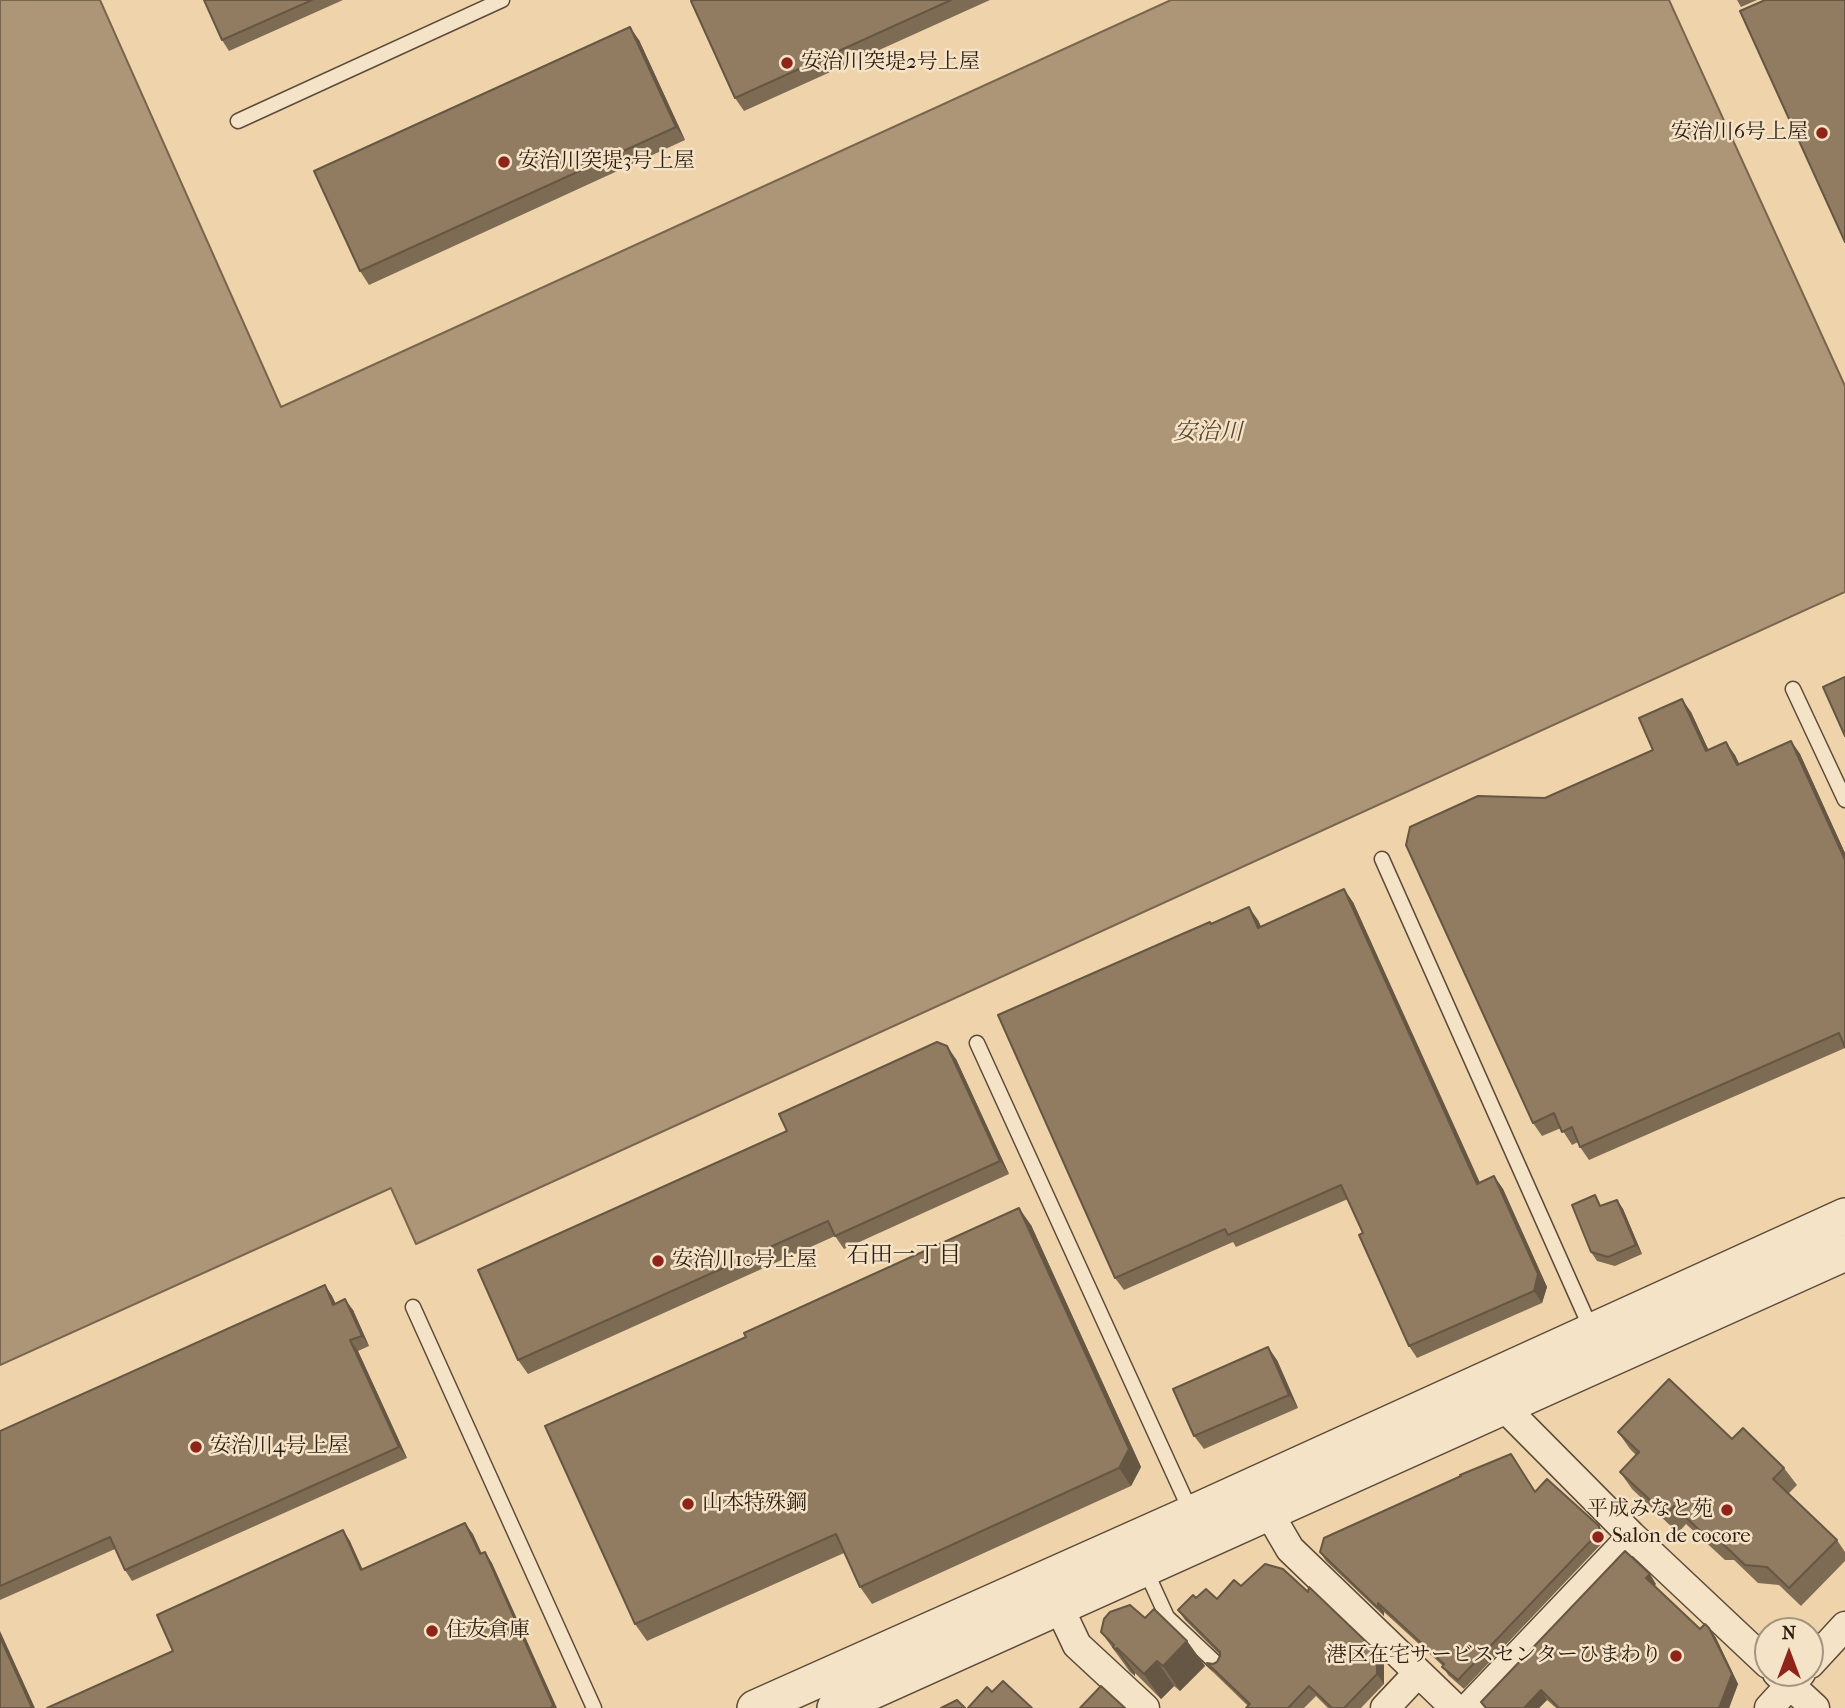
<!DOCTYPE html>
<html>
<head>
<meta charset="utf-8">
<style>
  body { margin:0 }
  #map { position:relative; width:1845px; height:1708px; overflow:hidden; background:#efd4ab; font-family:"IM FELL French Canon",serif }
  canvas { display:block }
  .north { position:absolute; left:1754px; top:1617px; width:70px; height:70px; box-sizing:border-box; background:#f5e3c8; border:2px solid #a4947f; border-radius:50%; rotate:0deg; font-size:19px; font-weight:700; line-height:28px; text-align:center; color:#2b1d11 }
  .north::after { content:''; display:block; margin:auto; width:24px; height:32px; background:#8f2418; clip-path:polygon(50% 0,100% 100%,50% 72%,0 100%) }
</style>
</head>
<body>
<div id="map">
<canvas width="1845" height="1708"></canvas>
<div class="north">N</div>
</div>
<script>
const ctx = document.querySelector('canvas').getContext('2d');
ctx.lineJoin = 'round';
function fillPath(path, color) {
  ctx.fillStyle = color;
  ctx.fill(path, 'evenodd');
}
function stroke(path, color, width, dash) {
  ctx.strokeStyle = color;
  ctx.lineWidth = width;
  ctx.lineCap = dash ? 'butt' : 'round';
  ctx.setLineDash(dash || []);
  ctx.stroke(path);
}
function label(font, color, halo, rows, align = 'center') {
  ctx.font = font + ' "IM FELL French Canon","Noto Serif JP",serif';
  ctx.lineWidth = 5;
  ctx.setLineDash([]);
  ctx.textBaseline = 'middle';
  ctx.strokeStyle = halo;
  ctx.fillStyle = color;
  for (const [text, x, y, turn = 0] of rows) {
    ctx.save();
    ctx.translate(x, y);
    ctx.rotate((+turn || 0) * Math.PI / 180);
    ctx.textAlign = isNaN(turn) ? turn : align;
    if (halo) ctx.strokeText(text, 0, 0);
    ctx.fillText(text, 0, 0);
    ctx.restore();
  }
}
const water = new Path2D(`
  M 0,0 L 100,0 L 281,407 L 1171,0 L 1669,0 L 1845,386 L 1845,592 L 416,1244 L 391,1188 L 0,1365 Z`);
const service = new Path2D(`
  M 238,121 L 502,0
  M 1793,689 L 1845,800
  M 1382,859 L 1592,1331
  M 977,1043 L 1191,1512
  M 413,1307 L 594,1708
  M 1145,1569 L 1167,1617 L 1218,1665`);
const minor = new Path2D(`
  M 1504,1407 L 1632,1536 L 1768,1664
  M 1269,1513 L 1290,1549 L 1455,1708
  M 1059,1607 L 1077,1645 L 1145,1708
  M 1810,1664 L 1845,1626
  M 1777,1673 L 1815,1708
  M 1385,1708 L 1418,1673
  M 1468,1708 L 1632,1536
  M 1769,1708 L 1801,1673`);
const tertiary = new Path2D(`
  M 755,1708 L 1192,1513 L 1845,1216
  M 835,1708 L 1845,1253`);
const wall = new Path2D(`
  M 204,0 L 343,0 L 229,51 L 222,40 Z
  M 694,0 L 990,0 L 744,111 L 735,98 Z
  M 1737,0 L 1757,0 L 1741,7 Z
  M 639,40 L 685,140 L 369,285 L 360,271 Z
  M 1691,712 L 1708,749 L 1735,755 L 1739,764 L 1791,741 L 1800,754 L 1845,853 L 1845,1048 L 1589,1160 L 1580,1147 L 1578,1142 L 1572,1145 L 1561,1128 L 1542,1136 L 1533,1123 L 1545,798 L 1653,750 Z
  M 1353,902 L 1479,1183 L 1494,1176 L 1503,1189 L 1547,1287 L 1542,1303 L 1417,1358 L 1409,1346 L 1363,1233 L 1348,1199 L 1236,1247 L 1233,1242 L 1124,1290 L 1115,1278 L 1211,924 L 1258,920 L 1261,927 Z
  M 956,1059 L 1009,1174 L 844,1249 L 835,1236 L 528,1374 L 518,1360 Z
  M 1617,1200 L 1623,1209 L 1642,1254 L 1615,1266 L 1597,1261 L 1591,1252 Z
  M 1031,1225 L 1141,1467 L 1131,1486 L 872,1604 L 860,1587 L 844,1553 L 647,1641 L 635,1624 Z
  M 325,1285 L 332,1296 L 336,1304 L 353,1310 L 369,1346 L 358,1351 L 407,1458 L 132,1581 L 125,1570 L 115,1549 L 0,1600 L 0,1431 Z
  M 1277,1360 L 1298,1408 L 1204,1449 L 1194,1436 Z
  M 1618,1432 L 1732,1439 L 1784,1468 L 1797,1485 L 1788,1494 L 1837,1540 L 1845,1552 L 1845,1561 L 1801,1606 L 1779,1585 L 1758,1583 L 1734,1560 L 1725,1560 L 1686,1524 L 1678,1533 L 1632,1489 L 1620,1472 L 1636,1455 L 1630,1449 Z
  M 1535,1492 L 1605,1534 L 1605,1540 L 1464,1689 L 1448,1675 L 1443,1666 L 1384,1612 L 1384,1616 L 1326,1561 L 1320,1552 Z
  M 1656,1584 L 1655,1586 L 1700,1629 L 1709,1628 L 1716,1638 L 1738,1684 L 1729,1708 L 1556,1708 L 1547,1700 L 1539,1708 L 1485,1708 L 1481,1702 Z
  M 1241,1586 L 1377,1652 L 1384,1662 L 1384,1684 L 1361,1708 L 1328,1708 L 1316,1696 L 1304,1708 L 1246,1708 L 1248,1706 L 1214,1673 L 1207,1663 L 1213,1664 L 1217,1662 L 1220,1655 L 1185,1620 L 1178,1610 L 1196,1598 L 1217,1599 Z
  M 1145,1618 L 1187,1641 L 1205,1666 L 1180,1691 L 1174,1686 L 1161,1699 L 1135,1673 L 1135,1676 L 1130,1672 L 1101,1632 Z`);
const shadedWall = new Path2D(`
  M 630,27 L 639,40 L 685,140 L 676,127 Z
  M 1682,699 L 1691,712 L 1715,764 L 1706,751 Z
  M 1791,741 L 1800,754 L 1845,853 L 1845,860 Z
  M 1726,742 L 1735,755 L 1746,778 L 1737,765 Z
  M 1344,889 L 1353,902 L 1486,1196 L 1477,1184 Z
  M 1249,907 L 1258,920 L 1267,940 L 1258,928 Z
  M 947,1046 L 956,1059 L 1009,1174 L 1000,1161 Z
  M 1494,1176 L 1503,1189 L 1547,1287 L 1542,1303 L 1534,1291 Z
  M 1617,1200 L 1623,1209 L 1642,1254 L 1636,1245 Z
  M 1019,1208 L 1031,1225 L 1141,1467 L 1131,1486 L 1119,1468 Z
  M 325,1285 L 332,1296 L 341,1316 L 333,1305 Z
  M 345,1299 L 353,1310 L 369,1346 L 362,1336 Z
  M 350,1340 L 358,1351 L 407,1458 L 399,1447 Z
  M 1268,1347 L 1277,1360 L 1298,1408 L 1289,1395 Z
  M 465,1523 L 473,1534 L 487,1565 L 480,1554 Z
  M 1599,1526 L 1605,1534 L 1605,1540 L 1599,1532 Z
  M 343,1530 L 350,1541 L 368,1581 L 361,1570 Z
  M 485,1552 L 492,1563 L 557,1708 L 551,1708 Z
  M 1650,1574 L 1656,1584 L 1653,1587 L 1646,1578 Z
  M 1378,1603 L 1384,1612 L 1384,1616 L 1378,1608 Z
  M 1709,1628 L 1716,1638 L 1738,1684 L 1729,1708 L 1719,1708 Z
  M 0,1631 L 35,1708 L 32,1708 L 0,1637 Z
  M 1187,1641 L 1205,1666 L 1180,1691 L 1163,1666 Z
  M 1117,1648 L 1135,1673 L 1135,1676 L 1117,1651 Z
  M 1377,1652 L 1384,1662 L 1384,1684 L 1377,1674 Z
  M 1157,1661 L 1174,1686 L 1161,1699 L 1144,1674 Z
  M 1541,1690 L 1547,1700 L 1539,1708 L 1524,1708 Z`);
const building = new Path2D(`
  M 204,0 L 312,0 L 222,40 Z
  M 694,0 L 951,0 L 735,98 L 691,1 Z
  M 1765,0 L 1845,0 L 1845,242 L 1740,11 Z
  M 630,27 L 676,127 L 360,271 L 314,171 Z
  M 1845,677 L 1845,736 L 1823,687 Z
  M 1682,699 L 1706,751 L 1726,742 L 1737,765 L 1791,741 L 1845,860 L 1845,1047 L 1839,1033 L 1580,1147 L 1572,1127 L 1562,1132 L 1554,1113 L 1533,1123 L 1406,845 L 1410,827 L 1478,796 L 1545,798 L 1653,750 L 1639,718 Z
  M 1344,889 L 1477,1184 L 1494,1176 L 1538,1274 L 1534,1291 L 1409,1346 L 1359,1235 L 1363,1233 L 1341,1185 L 1228,1235 L 1225,1229 L 1115,1278 L 998,1015 L 1180,935 L 1210,922 L 1211,924 L 1249,907 L 1258,928 Z
  M 937,1042 L 947,1046 L 1000,1161 L 835,1236 L 828,1221 L 518,1360 L 478,1270 L 787,1131 L 779,1114 Z
  M 1595,1195 L 1600,1206 L 1617,1200 L 1636,1245 L 1608,1257 L 1591,1252 L 1572,1205 Z
  M 1019,1208 L 1129,1449 L 1119,1468 L 860,1587 L 836,1534 L 635,1624 L 545,1426 L 746,1337 L 744,1333 Z
  M 325,1285 L 333,1305 L 345,1299 L 362,1336 L 350,1340 L 399,1447 L 125,1570 L 110,1537 L 0,1586 L 0,1431 Z
  M 1268,1347 L 1289,1395 L 1194,1436 L 1173,1389 Z
  M 1669,1379 L 1732,1439 L 1743,1428 L 1784,1468 L 1773,1479 L 1837,1540 L 1789,1588 L 1767,1567 L 1745,1565 L 1722,1543 L 1713,1543 L 1674,1506 L 1666,1515 L 1620,1472 L 1639,1452 L 1618,1432 Z
  M 1511,1454 L 1535,1492 L 1547,1479 L 1599,1526 L 1599,1532 L 1458,1680 L 1442,1667 L 1444,1664 L 1378,1603 L 1378,1608 L 1320,1552 L 1324,1538 L 1461,1476 L 1460,1475 Z
  M 465,1523 L 480,1554 L 485,1552 L 553,1705 L 551,1708 L 47,1708 L 173,1651 L 157,1615 L 343,1530 L 361,1570 Z
  M 1625,1551 L 1650,1574 L 1646,1578 L 1700,1629 L 1705,1624 L 1709,1628 L 1732,1674 L 1719,1708 L 1559,1708 L 1541,1690 L 1524,1708 L 1486,1708 L 1481,1702 Z
  M 1265,1564 L 1283,1569 L 1308,1592 L 1309,1587 L 1377,1652 L 1377,1674 L 1344,1708 L 1332,1708 L 1309,1686 L 1288,1708 L 1246,1708 L 1250,1704 L 1207,1663 L 1213,1664 L 1217,1662 L 1220,1656 L 1220,1652 L 1178,1610 L 1193,1595 L 1196,1598 L 1206,1589 L 1217,1599 L 1234,1580 L 1241,1586 Z
  M 1130,1605 L 1145,1618 L 1154,1609 L 1187,1641 L 1163,1666 L 1157,1661 L 1144,1674 L 1117,1648 L 1117,1651 L 1113,1647 L 1114,1645 L 1101,1632 L 1104,1619 L 1110,1612 Z
  M 0,1637 L 32,1708 L 0,1708 Z
  M 1003,1681 L 1032,1708 L 968,1708 L 987,1687 L 992,1692 Z
  M 1101,1686 L 1125,1708 L 1080,1708 Z
  M 957,1700 L 965,1708 L 941,1708 Z`);
const markers = [
  [787,63,7,"#8f2418"],
  [1822,133,7,"#8f2418"],
  [504,162,7,"#8f2418"],
  [658,1261,7,"#8f2418"],
  [196,1447,7,"#8f2418"],
  [688,1504,7,"#8f2418"],
  [1727,1510,7,"#8f2418"],
  [1598,1537,7,"#8f2418"],
  [432,1631,7,"#8f2418"],
  [1676,1656,7,"#8f2418"]
];
const poiNames = [
  ["安治川突堤2号上屋",801,63],
  ["安治川6号上屋",1808,133,"right"],
  ["安治川突堤3号上屋",518,162],
  ["安治川10号上屋",672,1261],
  ["安治川4号上屋",210,1447],
  ["山本特殊鋼",702,1504],
  ["平成みなと苑",1713,1510,"right"],
  ["Salon de cocore",1612,1537],
  ["住友倉庫",446,1631],
  ["港区在宅サービスセンターひまわり",1662,1656,"right"]
];
const waterNames = [
  ["安治川",1208,433]
];
const neighbourhoodNames = [
  ["石田一丁目",904,1256]
];
fillPath(water, '#ac9677');
stroke(water, '#78664e', 2);
stroke(service, '#5c4b38', 17);
stroke(minor, '#5c4b38', 31);
stroke(tertiary, '#5c4b38', 38);
stroke(service, '#f5e3c8', 14);
stroke(minor, '#f5e3c8', 28);
stroke(tertiary, '#f5e3c8', 35);
fillPath(wall, '#7d6b53');
fillPath(shadedWall, '#665744');
fillPath(building, '#917c61');
stroke(building, '#665744', 2);
for (const [x, y, r, color] of markers) {
  const dot = new Path2D();
  dot.arc(x, y, r, 0, 2 * Math.PI);
  ctx.fillStyle = color;
  ctx.fill(dot);
  stroke(dot, '#f5e3c8', 2.5);
}
label('21px', '#2b1d11', '#f5e3c8', poiNames, 'left');
label('italic 23px', '#584735', '#f5e3c8', waterNames);
label('23px', '#2b1d11', '#f5e3c8', neighbourhoodNames);
</script>
</body>
</html>
